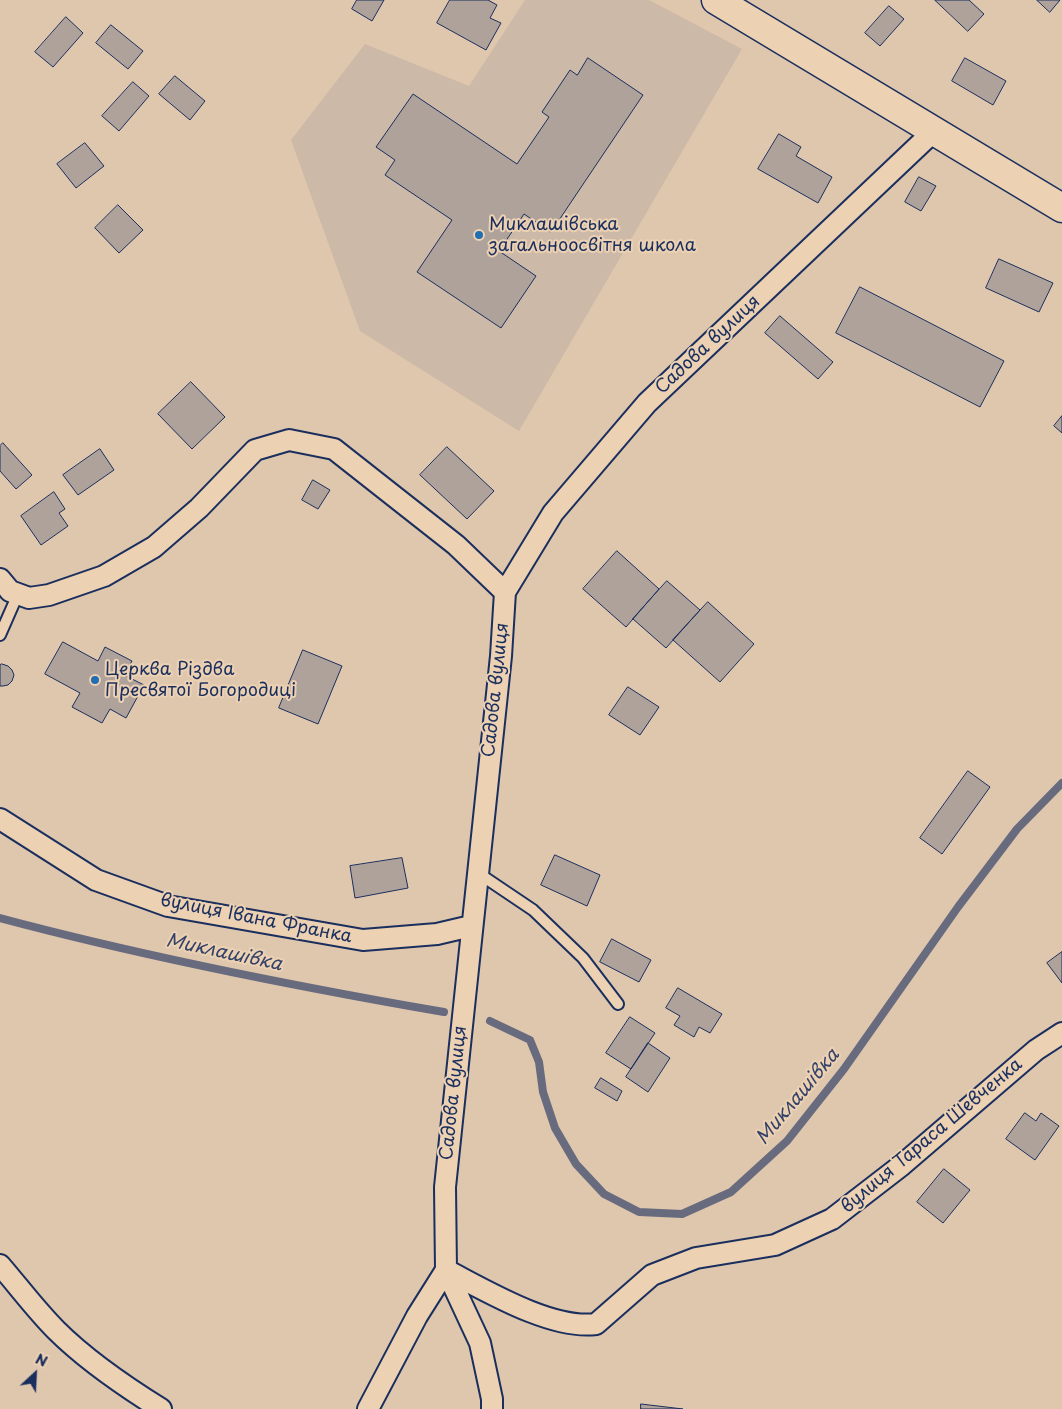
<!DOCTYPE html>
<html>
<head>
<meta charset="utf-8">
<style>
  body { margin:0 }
  #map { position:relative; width:1062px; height:1409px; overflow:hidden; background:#dfc7ae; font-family:"Playpen Sans",sans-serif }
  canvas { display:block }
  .north { position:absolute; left:10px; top:1349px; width:50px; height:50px; -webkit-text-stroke:4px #ecd1b3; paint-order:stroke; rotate:25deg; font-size:14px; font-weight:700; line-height:20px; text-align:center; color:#1b2f5e }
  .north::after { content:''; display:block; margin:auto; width:18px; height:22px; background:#1b2f5e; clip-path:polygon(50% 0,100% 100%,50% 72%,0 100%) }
</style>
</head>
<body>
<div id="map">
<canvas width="1062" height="1409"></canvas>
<div class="north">N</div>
</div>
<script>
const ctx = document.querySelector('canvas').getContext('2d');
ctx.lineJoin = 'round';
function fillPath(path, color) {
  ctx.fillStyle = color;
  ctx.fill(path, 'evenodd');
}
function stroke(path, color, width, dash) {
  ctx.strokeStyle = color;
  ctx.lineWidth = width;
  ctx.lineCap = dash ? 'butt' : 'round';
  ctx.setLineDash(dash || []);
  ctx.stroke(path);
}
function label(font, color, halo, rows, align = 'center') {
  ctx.font = font + ' "Playpen Sans",sans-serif';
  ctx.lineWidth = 4;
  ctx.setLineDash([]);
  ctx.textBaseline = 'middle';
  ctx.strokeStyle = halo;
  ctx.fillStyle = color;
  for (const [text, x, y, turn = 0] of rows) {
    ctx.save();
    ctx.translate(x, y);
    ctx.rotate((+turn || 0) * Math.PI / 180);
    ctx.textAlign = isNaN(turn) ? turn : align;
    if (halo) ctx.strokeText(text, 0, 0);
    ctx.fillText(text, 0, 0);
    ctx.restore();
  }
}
const built = new Path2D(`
  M 525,0 L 649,0 L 742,49 L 519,431 L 360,331 L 291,140 L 365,44 L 469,86 Z`);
const stream = new Path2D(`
  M 0,918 C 146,957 294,986 444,1012
  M 490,1021 L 530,1040 L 539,1062 L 543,1092 L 555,1128 L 576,1164 L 604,1194 L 639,1212 L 682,1214 L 731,1192 L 787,1141 L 844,1069 L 958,907 L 1017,829 L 1062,783`);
const building = new Path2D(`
  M 357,0 L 384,0 L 372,21 L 352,9 Z
  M 450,0 L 488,0 L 497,5 L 490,18 L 501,23 L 486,50 L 437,23 Z
  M 935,0 L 969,0 L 984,14 L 968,31 Z
  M 1037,0 L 1060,0 L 1050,12 Z
  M 889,6 L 904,19 L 880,46 L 865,33 Z
  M 66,17 L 83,33 L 53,67 L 35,52 Z
  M 111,25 L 143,51 L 128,69 L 96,43 Z
  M 588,58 L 643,95 L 551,232 L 524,214 L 499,251 L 536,276 L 501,328 L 417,272 L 452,220 L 385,175 L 395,160 L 376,147 L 413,94 L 517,164 L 549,117 L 542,112 L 570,70 L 577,75 Z
  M 965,58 L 1006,81 L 993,105 L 952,81 Z
  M 175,76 L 205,101 L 190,120 L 159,94 Z
  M 133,82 L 149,96 L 119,131 L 102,116 Z
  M 779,134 L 801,147 L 796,156 L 832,177 L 818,203 L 758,169 Z
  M 85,143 L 104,166 L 76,188 L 57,164 Z
  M 919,177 L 936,186 L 921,211 L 905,202 Z
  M 118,205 L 143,230 L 119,253 L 95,228 Z
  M 999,259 L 1053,283 L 1039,312 L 986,288 Z
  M 860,287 L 1004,361 L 980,407 L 836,333 Z
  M 780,316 L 833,362 L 818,379 L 765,333 Z
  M 191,382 L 225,417 L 192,449 L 158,414 Z
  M 1062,416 L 1062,433 L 1054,426 Z
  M 3,443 L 32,475 L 16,489 L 0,471 L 0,446 Z
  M 447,447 L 494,491 L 467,519 L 420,475 Z
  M 100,449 L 114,470 L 78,495 L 63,475 Z
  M 313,480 L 330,490 L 318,509 L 302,500 Z
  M 54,492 L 65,509 L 59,513 L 68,526 L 41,545 L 21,516 Z
  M 617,551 L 659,589 L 626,627 L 583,589 Z
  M 667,581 L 700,610 L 666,648 L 633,619 Z
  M 708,602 L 754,644 L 720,682 L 673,640 Z
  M 63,642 L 98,661 L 105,647 L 132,661 L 124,675 L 144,685 L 126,718 L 110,709 L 102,723 L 72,707 L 80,693 L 45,674 Z
  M 303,650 L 342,666 L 318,724 L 279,708 Z
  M 2,664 L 8,666 L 12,670 L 14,675 L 12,681 L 8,685 L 3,686 L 0,686 L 0,665 Z
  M 628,687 L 659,707 L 640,735 L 609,715 Z
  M 968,771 L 990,787 L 942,854 L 920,838 Z
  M 555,855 L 600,875 L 587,906 L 541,885 Z
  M 402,858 L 408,888 L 355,898 L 350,866 Z
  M 612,939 L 651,960 L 639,982 L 600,962 Z
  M 1062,952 L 1062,983 L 1047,963 Z
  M 678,988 L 722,1014 L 710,1033 L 699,1027 L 694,1037 L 674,1025 L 680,1016 L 666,1008 Z
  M 630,1017 L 655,1033 L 631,1069 L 606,1053 Z
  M 648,1043 L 670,1058 L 648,1092 L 626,1077 Z
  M 601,1078 L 622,1091 L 617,1101 L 595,1088 Z
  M 1025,1113 L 1036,1121 L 1041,1113 L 1059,1126 L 1035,1160 L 1006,1139 Z
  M 944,1169 L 970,1190 L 943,1223 L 917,1202 Z
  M 641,1404 L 683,1409 L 641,1409 Z`);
const lane = new Path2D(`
  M 0,635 L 18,594
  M 478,873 L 533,910 L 583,958 L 618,1004`);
const street = new Path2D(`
  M 0,579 L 10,591 L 29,598 L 49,595 L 104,576 L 154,547 L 199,508 L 255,450 L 289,440 L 334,449 L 456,545 L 505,592
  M 0,819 L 96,880 L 168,906 L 363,940 L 437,934 L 471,926
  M 0,1265 C 19,1287 36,1310 56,1330 C 87,1361 124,1386 161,1409
  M 368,1409 L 417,1316 L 446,1270 C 485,1290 551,1330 596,1324 L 652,1275 L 696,1258 L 775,1245 L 832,1219 L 902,1165 L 1036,1050 L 1062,1033
  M 492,1409 L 492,1399 L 480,1343 L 446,1270 L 445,1187 L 501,656 L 505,592 L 553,513 L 647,403 L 934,131`);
const secondary = new Path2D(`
  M 716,0 L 1062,208`);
const markers = [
  [479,235,5,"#1f6fb2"],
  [95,680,5,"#1f6fb2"]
];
const poiNames = [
  ["Миклашівська",489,225],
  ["загальноосвітня школа",489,246],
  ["Церква Різдва",105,670],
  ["Пресвятої Богородиці",105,691]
];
const streetNames = [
  ["Садова вулиця",708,345,-43],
  ["Садова вулиця",496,690,-84],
  ["вулиця Івана Франка",256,919,11],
  ["Садова вулиця",454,1093,-84],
  ["вулиця Тараса Шевченка",932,1136,-40]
];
const waterNames = [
  ["Миклашівка",224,953,12],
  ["Миклашівка",798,1097,-50]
];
fillPath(built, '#cdb9a7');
stroke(stream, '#686b7e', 8);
fillPath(building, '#afa29a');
stroke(building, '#1b2f5e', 1);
stroke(lane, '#1b2f5e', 14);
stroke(street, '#1b2f5e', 24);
stroke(secondary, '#1b2f5e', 31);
stroke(lane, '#ecd1b3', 10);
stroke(street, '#ecd1b3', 20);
stroke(secondary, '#ecd1b3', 28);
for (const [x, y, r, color] of markers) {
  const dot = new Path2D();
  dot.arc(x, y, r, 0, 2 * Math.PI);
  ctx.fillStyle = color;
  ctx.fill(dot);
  stroke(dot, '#ecd1b3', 2);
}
label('18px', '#1b2f5e', '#ecd1b3', poiNames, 'left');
label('18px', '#1b2f5e', '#ecd1b3', streetNames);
label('italic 19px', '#354369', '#ecd1b3', waterNames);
</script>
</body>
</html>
